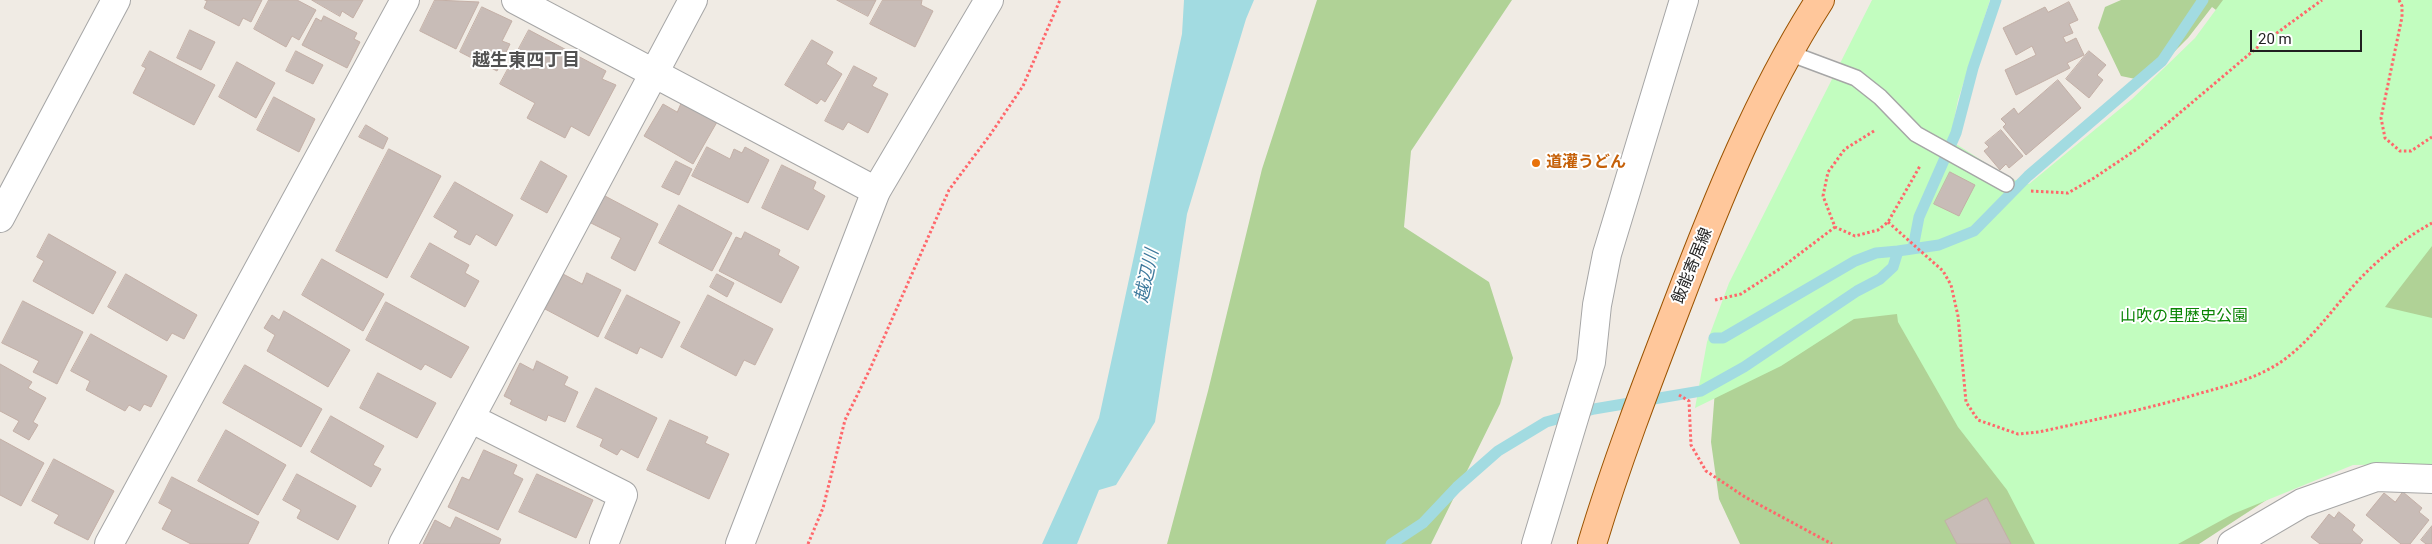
<!DOCTYPE html>
<html>
<head>
<meta charset="utf-8">
<style>
  body { margin:0 }
  #map { position:relative; width:2432px; height:544px; overflow:hidden; background:#f0ebe4; font-family:Roboto,sans-serif }
  canvas { display:block }
  .scale { position:absolute; left:2250px; top:30px; width:112px; height:22px; box-sizing:border-box; border:2px solid #1f1f1f; border-top:0; padding-left:6px; font-size:15px; line-height:18px; white-space:nowrap; color:#1f1f1f; -webkit-text-stroke:4px #fff; paint-order:stroke }
</style>
</head>
<body>
<div id="map">
<canvas width="2432" height="544"></canvas>
<div class="scale">20 m</div>
</div>
<script>
const ctx = document.querySelector('canvas').getContext('2d');
ctx.lineJoin = 'round';
function fillPath(path, color) {
  ctx.fillStyle = color;
  ctx.fill(path, 'evenodd');
}
function stroke(path, color, width, dash) {
  ctx.strokeStyle = color;
  ctx.lineWidth = width;
  ctx.lineCap = dash ? 'butt' : 'round';
  ctx.setLineDash(dash || []);
  ctx.stroke(path);
}
function label(font, color, halo, rows, align = 'center') {
  ctx.font = font + ' Roboto,"Noto Sans JP",sans-serif';
  ctx.lineWidth = 4;
  ctx.setLineDash([]);
  ctx.textBaseline = 'middle';
  ctx.strokeStyle = halo;
  ctx.fillStyle = color;
  for (const [text, x, y, turn = 0] of rows) {
    ctx.save();
    ctx.translate(x, y);
    ctx.rotate((+turn || 0) * Math.PI / 180);
    ctx.textAlign = isNaN(turn) ? turn : align;
    if (halo) ctx.strokeText(text, 0, 0);
    ctx.fillText(text, 0, 0);
    ctx.restore();
  }
}
const forest = new Path2D(`
  M 1317,0 L 1512,0 L 1411,151 L 1404,227 L 1489,282 L 1513,358 L 1500,404 L 1431,544 L 1167,544 L 1208,391 L 1262,169 Z
  M 2121,0 L 2432,0 L 2432,452 L 2357,458 L 2268,499 L 2199,544 L 1740,544 L 1719,499 L 1711,442 L 1715,390 L 1850,310 L 2247,33 L 2212,7 L 2188,38 L 2145,81 L 2121,76 L 2098,28 L 2105,7 Z`);
const park = new Path2D(`
  M 1872,0 L 1990,0 L 1958,100 L 1950,140 L 2009,178 L 2029,184 L 2132,99 L 2195,38 L 2223,0 L 2432,0 L 2432,246 L 2385,307 L 2432,318 L 2432,464 L 2353,465 L 2233,514 L 2178,544 L 2035,544 L 2007,490 L 1958,427 L 1898,322 L 1897,314 L 1854,319 L 1781,366 L 1695,408 L 1707,342 L 1729,283 Z`);
const water = new Path2D(`
  M 1184,0 L 1254,0 L 1246,19 L 1187,214 L 1155,422 L 1116,485 L 1099,490 L 1077,544 L 1042,544 L 1099,418 L 1182,34 Z`);
const stream = new Path2D(`
  M 1913,248 L 1919,217 L 1956,133 L 1973,68 L 1996,0
  M 1714,338 L 1723,338 L 1855,261 L 1876,253 L 1898,251
  M 1391,544 L 1423,523 L 1457,487 L 1498,451 L 1546,422 L 1594,409 L 1701,391 L 1744,367 L 1857,291 L 1880,279 L 1893,267 L 1898,251 L 1939,245 L 1974,231 L 2028,176 L 2162,61 L 2203,0`);
const building = new Path2D(`
  M 205,0 L 262,0 L 251,22 L 243,18 L 239,26 L 204,8 L 207,1 Z
  M 269,0 L 297,0 L 316,10 L 299,40 L 292,36 L 286,47 L 254,29 Z
  M 312,0 L 363,0 L 353,18 L 342,11 L 340,16 Z
  M 435,0 L 479,2 L 456,49 L 420,31 Z
  M 837,0 L 876,0 L 868,16 Z
  M 883,0 L 922,0 L 921,5 L 933,11 L 915,47 L 870,24 Z
  M 2069,2 L 2078,20 L 2069,24 L 2073,33 L 2063,37 L 2066,43 L 2076,38 L 2084,55 L 2067,63 L 2070,68 L 2016,95 L 2005,70 L 2036,55 L 2032,46 L 2016,55 L 2003,28 L 2045,7 L 2048,12 Z
  M 482,7 L 512,21 L 502,41 L 510,44 L 497,71 L 460,52 Z
  M 324,16 L 357,33 L 354,39 L 360,42 L 347,68 L 302,45 L 316,18 L 321,21 Z
  M 190,30 L 215,42 L 201,70 L 177,58 Z
  M 529,30 L 606,71 L 602,79 L 616,85 L 589,136 L 571,126 L 565,138 L 527,118 L 535,103 L 500,84 Z
  M 812,40 L 833,52 L 826,64 L 842,74 L 825,102 L 821,99 L 817,104 L 785,85 Z
  M 150,51 L 215,85 L 194,125 L 133,93 L 146,68 L 142,66 Z
  M 296,51 L 323,65 L 313,84 L 286,71 Z
  M 2089,51 L 2106,65 L 2097,75 L 2103,80 L 2089,98 L 2066,79 Z
  M 237,62 L 275,83 L 256,118 L 219,97 Z
  M 854,66 L 877,78 L 872,86 L 888,94 L 868,133 L 848,122 L 843,130 L 825,121 Z
  M 2058,80 L 2081,108 L 2026,155 L 2003,127 L 2006,124 L 2001,119 L 2014,108 L 2018,114 Z
  M 274,97 L 315,119 L 299,152 L 257,130 Z
  M 682,102 L 717,122 L 693,164 L 644,136 L 663,104 L 677,112 Z
  M 366,125 L 388,138 L 383,149 L 359,137 Z
  M 2001,130 L 2023,156 L 2009,168 L 2006,164 L 2000,170 L 1984,151 L 1989,147 L 1985,143 Z
  M 707,147 L 730,159 L 734,149 L 742,153 L 745,147 L 769,160 L 748,203 L 692,176 Z
  M 389,149 L 441,176 L 387,278 L 336,251 Z
  M 541,161 L 567,176 L 547,213 L 521,199 Z
  M 676,161 L 692,169 L 679,195 L 662,187 Z
  M 782,165 L 816,182 L 813,189 L 825,196 L 808,230 L 762,208 Z
  M 1950,172 L 1975,185 L 1959,216 L 1934,204 Z
  M 455,182 L 513,215 L 496,246 L 476,234 L 470,245 L 454,237 L 458,231 L 434,217 Z
  M 605,196 L 658,224 L 635,271 L 611,258 L 621,238 L 591,223 Z
  M 679,205 L 732,233 L 712,271 L 659,243 Z
  M 745,232 L 780,250 L 778,255 L 799,267 L 781,303 L 719,271 L 736,237 L 741,239 Z
  M 49,234 L 116,272 L 93,314 L 33,281 L 44,261 L 37,257 Z
  M 430,243 L 469,265 L 465,273 L 479,281 L 465,307 L 411,277 Z
  M 322,259 L 384,294 L 363,331 L 302,295 Z
  M 587,273 L 621,290 L 598,337 L 545,309 L 563,274 L 582,284 Z
  M 126,274 L 197,315 L 184,339 L 172,333 L 167,341 L 108,307 Z
  M 717,274 L 734,283 L 727,297 L 710,287 Z
  M 627,295 L 680,322 L 662,358 L 640,347 L 637,354 L 605,338 Z
  M 708,295 L 773,329 L 755,365 L 744,360 L 736,376 L 681,347 Z
  M 23,301 L 83,332 L 57,384 L 33,372 L 39,361 L 2,343 Z
  M 386,302 L 469,347 L 451,378 L 425,364 L 421,370 L 366,340 Z
  M 284,311 L 350,350 L 328,387 L 267,351 L 275,335 L 264,328 L 272,315 L 279,320 Z
  M 91,334 L 167,376 L 151,407 L 144,404 L 140,411 L 129,405 L 125,411 L 86,390 L 90,381 L 71,371 Z
  M 537,361 L 568,377 L 564,385 L 578,392 L 565,422 L 548,415 L 546,421 L 510,404 L 512,400 L 504,396 L 520,363 L 533,370 Z
  M 0,364 L 32,382 L 28,388 L 46,398 L 33,422 L 38,425 L 29,440 L 13,431 L 19,421 L 0,411 Z
  M 245,365 L 322,409 L 301,447 L 223,403 Z
  M 378,373 L 436,403 L 417,438 L 360,408 Z
  M 596,388 L 657,418 L 638,458 L 621,449 L 617,455 L 600,446 L 603,439 L 577,427 Z
  M 331,416 L 384,446 L 373,465 L 381,469 L 371,487 L 311,452 Z
  M 670,420 L 708,437 L 705,443 L 729,454 L 709,499 L 647,470 Z
  M 226,430 L 286,465 L 258,515 L 198,481 Z
  M 0,439 L 44,463 L 21,506 L 0,495 Z
  M 484,450 L 517,465 L 513,474 L 523,479 L 498,530 L 448,507 L 462,477 L 469,480 Z
  M 54,459 L 114,491 L 88,540 L 54,523 L 59,515 L 32,501 Z
  M 297,474 L 356,506 L 338,540 L 297,518 L 301,510 L 283,500 Z
  M 537,474 L 593,500 L 576,538 L 519,512 Z
  M 172,477 L 259,522 L 248,544 L 191,544 L 162,529 L 172,510 L 159,503 Z
  M 2403,492 L 2422,508 L 2419,512 L 2429,520 L 2410,544 L 2401,544 L 2366,515 L 2384,493 L 2395,502 Z
  M 1987,498 L 2011,544 L 1957,544 L 1945,521 Z
  M 2339,512 L 2355,525 L 2352,530 L 2363,540 L 2360,544 L 2320,544 L 2311,537 L 2329,514 L 2334,518 Z
  M 456,517 L 501,539 L 499,544 L 423,544 L 435,520 L 450,528 Z
  M 2432,526 L 2432,544 L 2426,544 L 2421,540 Z`);
const path = new Path2D(`
  M 2399,0 L 2402,6 L 2402,17 L 2381,118 L 2385,138 L 2400,151 L 2411,151 L 2432,137
  M 1874,131 L 1845,149 L 1828,172 L 1823,196 L 1835,227 L 1855,236 L 1878,230 L 1888,222 L 1920,166
  M 2031,191 L 2068,193 L 2094,178 L 2137,149 L 2259,46 L 2322,0
  M 1888,222 L 1943,271 L 1951,285 L 1958,316 L 1966,402 L 1978,420 L 2018,434 L 2039,432 C 2093,420 2148,409 2201,393 C 2230,385 2261,377 2285,359 C 2313,338 2332,310 2355,284 C 2378,259 2403,239 2432,223
  M 1715,300 L 1741,294 L 1781,268 L 1835,227
  M 1679,395 L 1689,401 L 1691,445 L 1706,471 L 1745,497 L 1832,544
  M 808,544 L 823,508 L 845,420 L 870,369 L 949,190 L 990,135 L 1023,86 L 1060,0`);
const service = new Path2D(`
  M 1789,53 L 1856,78 L 1880,97 L 1916,134 L 2006,184`);
const minor = new Path2D(`
  M 516,0 L 876,191
  M 470,418 L 623,495 L 604,544
  M 109,544 L 405,0
  M 403,544 L 693,0
  M 1536,544 L 1591,362 L 1597,305 L 1607,254 L 1684,0
  M 2232,544 L 2302,503 L 2376,477 L 2432,479`);
const tertiary = new Path2D(`
  M 0,218 L 116,0
  M 740,544 L 876,191 L 989,0`);
const primary = new Path2D(`
  M 1592,544 C 1616,464 1646,386 1676,308 C 1716,203 1759,95 1820,0`);
const markers = [
  [1536,163,5,"#e8710a"]
];
const foodNames = [
  ["道灌うどん",1546,163]
];
const streetNames = [
  ["飯能寄居線",1693,266,-68]
];
const parkNames = [
  ["山吹の里歴史公園",2184,317]
];
const neighbourhoodNames = [
  ["越生東四丁目",526,61]
];
const waterNames = [
  ["越辺川",1148,276,-78]
];
fillPath(forest, '#b0d296');
fillPath(park, '#c2fdbf');
fillPath(water, '#a2dbe1');
stroke(stream, '#a2dbe1', 11);
fillPath(building, '#c8bcb7');
stroke(building, '#c3afa6', 1);
stroke(service, '#a6a6a6', 18);
stroke(minor, '#a6a6a6', 30);
stroke(tertiary, '#a6a6a6', 30);
stroke(primary, '#9a5300', 30);
stroke(path, '#ff676b', 3, [2.5, 2.5]);
stroke(service, '#fff', 15);
stroke(minor, '#fff', 28);
stroke(tertiary, '#fff', 28);
stroke(primary, '#ffc79b', 28);
for (const [x, y, r, color] of markers) {
  const dot = new Path2D();
  dot.arc(x, y, r, 0, 2 * Math.PI);
  ctx.fillStyle = color;
  ctx.fill(dot);
  stroke(dot, '#fff', 2);
}
label('bold 16px', '#c56008', '#fff', foodNames, 'left');
label('16px', '#1f1f1f', '#fff', streetNames);
label('16px', '#0a8504', '#fff', parkNames);
label('bold 18px', '#525252', '#fff', neighbourhoodNames);
label('italic 18px', '#3d799c', '#fff', waterNames);
</script>
</body>
</html>
